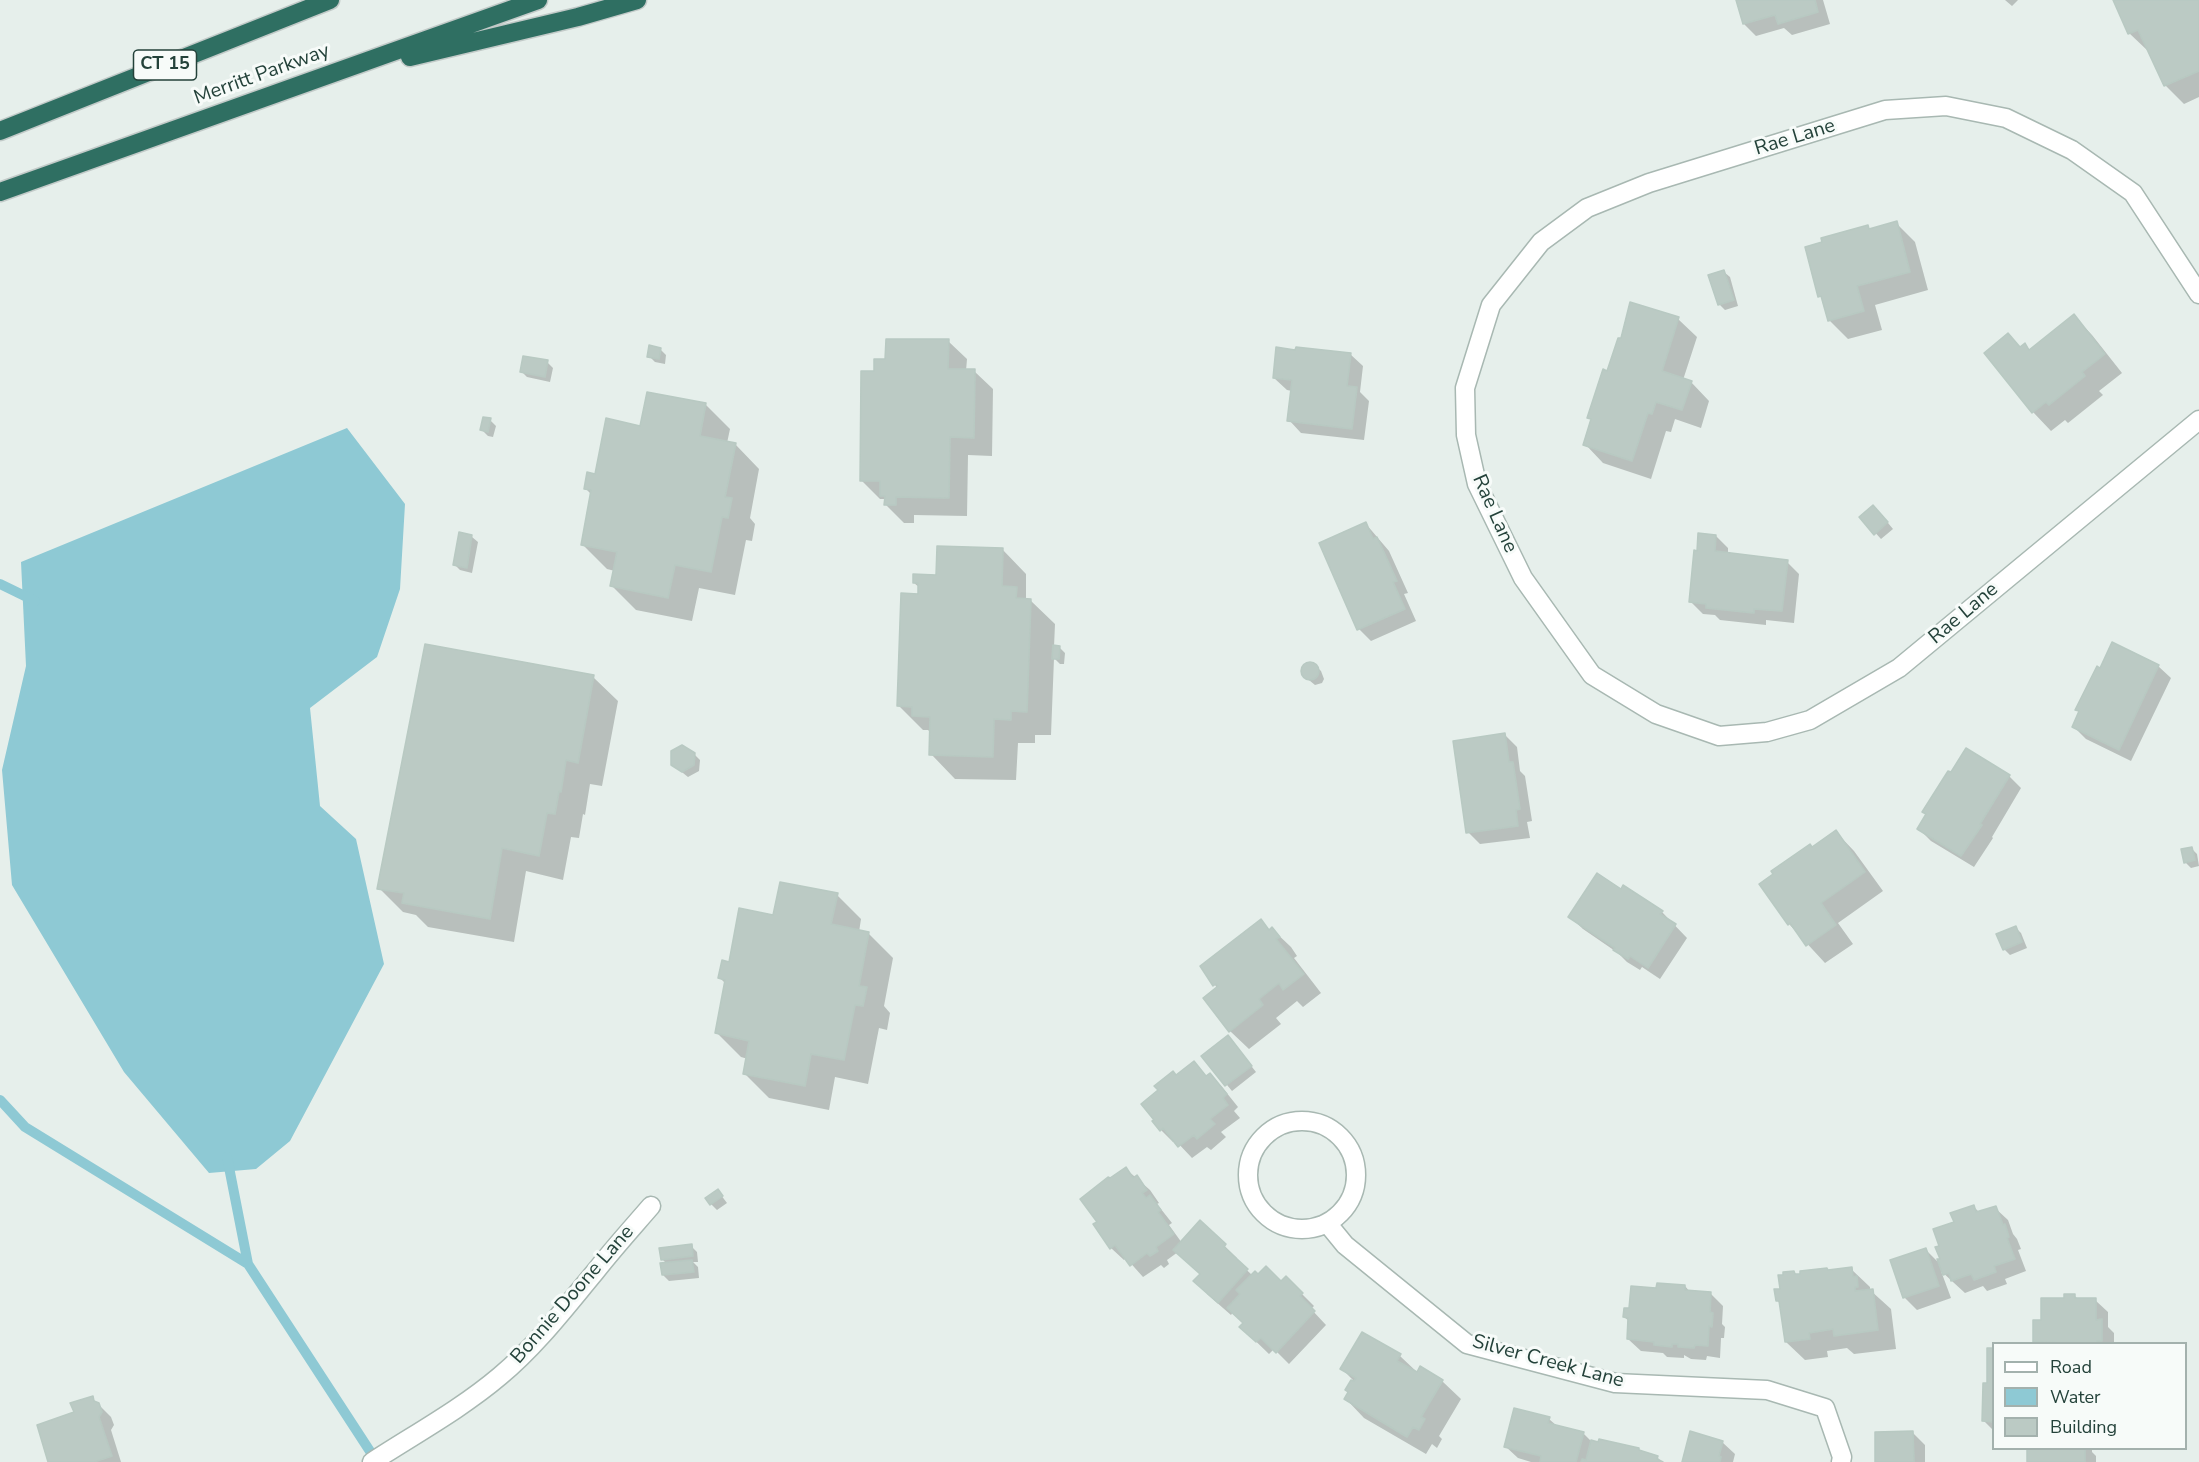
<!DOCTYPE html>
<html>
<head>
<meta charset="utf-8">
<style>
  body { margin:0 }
  #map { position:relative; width:2199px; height:1462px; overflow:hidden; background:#e6efeb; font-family:"Nunito Sans",sans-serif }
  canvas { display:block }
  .legend { position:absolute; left:1992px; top:1342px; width:195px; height:108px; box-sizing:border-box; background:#f7fbf9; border:2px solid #a3b1ad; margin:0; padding:8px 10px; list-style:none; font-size:18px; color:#24423a }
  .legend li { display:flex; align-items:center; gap:12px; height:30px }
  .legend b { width:30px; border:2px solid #a3b1ad }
</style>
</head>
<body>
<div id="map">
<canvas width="2199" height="1462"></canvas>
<ul class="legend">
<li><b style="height:8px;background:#fff"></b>Road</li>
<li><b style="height:16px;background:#8ec9d4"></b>Water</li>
<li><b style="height:16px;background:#bbcac4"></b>Building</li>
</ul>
</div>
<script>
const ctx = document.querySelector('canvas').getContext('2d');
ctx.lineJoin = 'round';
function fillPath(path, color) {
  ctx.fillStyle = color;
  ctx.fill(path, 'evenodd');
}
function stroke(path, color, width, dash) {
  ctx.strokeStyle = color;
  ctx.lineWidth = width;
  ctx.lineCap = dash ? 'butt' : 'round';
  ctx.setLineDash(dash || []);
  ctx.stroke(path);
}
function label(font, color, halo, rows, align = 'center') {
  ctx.font = font + ' "Nunito Sans",sans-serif';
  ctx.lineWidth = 6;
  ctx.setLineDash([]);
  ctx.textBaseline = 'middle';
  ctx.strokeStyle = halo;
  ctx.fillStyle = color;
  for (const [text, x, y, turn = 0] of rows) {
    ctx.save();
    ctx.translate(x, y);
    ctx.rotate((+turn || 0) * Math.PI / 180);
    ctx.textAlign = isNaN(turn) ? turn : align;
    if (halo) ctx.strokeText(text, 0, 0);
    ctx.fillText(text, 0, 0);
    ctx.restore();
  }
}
const water = new Path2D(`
  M 347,428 L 405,504 L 400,589 L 377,657 L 310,708 L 320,806 L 356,839 L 384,964 L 290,1141 L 256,1169 L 209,1173 L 124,1072 L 12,885 L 2,770 L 26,666 L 21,562 Z`);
const shadow = new Path2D(`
  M 1737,0 L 1823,0 L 1830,24 L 1792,35 L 1784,28 L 1756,36 L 1744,24 Z
  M 2005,0 L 2018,0 L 2012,6 Z
  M 2115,0 L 2199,0 L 2199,97 L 2184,104 L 2165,85 L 2148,51 L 2129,33 Z
  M 1896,223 L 1915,242 L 1928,290 L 1875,305 L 1882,330 L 1848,339 L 1829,320 L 1824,301 L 1820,296 L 1867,227 L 1870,230 Z
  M 1724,272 L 1730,277 L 1738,306 L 1725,310 L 1719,304 Z
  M 2074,316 L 2092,335 L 2122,373 L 2099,391 L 2103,395 L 2068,423 L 2065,420 L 2051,431 L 2033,412 L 2008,335 L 2021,348 L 2025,345 L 2030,351 Z
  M 1678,319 L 1697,337 L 1683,380 L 1691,382 L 1709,401 L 1701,428 L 1675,419 L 1671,432 L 1666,431 L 1651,479 L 1603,463 L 1585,444 L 1592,420 L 1589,417 L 1608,372 Z
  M 948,341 L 967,359 L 966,371 L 974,371 L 993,389 L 992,456 L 968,455 L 967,516 L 914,515 L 914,523 L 904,523 L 886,505 L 885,499 L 880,499 L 861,480 L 875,372 L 887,360 Z
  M 660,349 L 666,355 L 665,364 L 655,362 L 649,356 Z
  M 1350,354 L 1363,366 L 1360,392 L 1369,401 L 1364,440 L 1301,433 L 1289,420 L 1292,391 L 1287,390 L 1274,378 Z
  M 547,362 L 553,368 L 550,382 L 527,377 L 521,371 Z
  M 648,393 L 706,405 L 730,429 L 727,443 L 735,444 L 759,469 L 750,518 L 755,524 L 752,541 L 746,540 L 735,595 L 699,588 L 692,621 L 636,610 L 612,586 L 615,571 L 607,569 L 583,545 L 592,495 L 585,488 L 641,427 Z
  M 490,420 L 496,426 L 493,437 L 488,436 L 482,430 Z
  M 1879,512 L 1893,529 L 1881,539 L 1861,517 Z
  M 1366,524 L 1389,551 L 1408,593 L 1404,594 L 1416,621 L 1371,641 L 1359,629 Z
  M 1716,536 L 1728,548 L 1728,554 L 1787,562 L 1799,574 L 1794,623 L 1766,620 L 1766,625 L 1720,620 L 1715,615 L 1703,614 L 1691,602 L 1698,553 Z
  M 472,537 L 478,542 L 472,573 L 460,570 L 455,565 Z
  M 1002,549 L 1026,574 L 1026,598 L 1030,600 L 1055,624 L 1054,647 L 1059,647 L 1065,653 L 1064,664 L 1060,664 L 1054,658 L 1051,735 L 1035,735 L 1035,743 L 1018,743 L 1016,780 L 955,779 L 931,754 L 931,733 L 928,730 L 923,730 L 899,706 L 919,595 L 920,588 L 914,583 L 937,576 Z
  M 1309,664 L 1315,665 L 1321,671 L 1324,679 L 1322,683 L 1315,685 L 1304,676 L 1302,670 L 1303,666 Z
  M 2158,666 L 2171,678 L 2131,761 L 2086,739 L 2074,727 L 2080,713 L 2077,710 L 2101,670 Z
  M 593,677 L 618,701 L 602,786 L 590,784 L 585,815 L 583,814 L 579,838 L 571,837 L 563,880 L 526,871 L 514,942 L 428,927 L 416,915 L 403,912 L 379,888 Z
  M 1505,735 L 1517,747 L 1520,771 L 1525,776 L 1532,821 L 1527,822 L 1530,838 L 1480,844 L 1468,832 Z
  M 694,754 L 700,760 L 699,771 L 688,777 L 673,765 Z
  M 2009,776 L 2021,788 L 1992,837 L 1993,838 L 1974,867 L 1931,841 L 1918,828 Z
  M 1836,832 L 1854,851 L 1883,891 L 1838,923 L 1853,944 L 1825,963 L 1789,924 Z
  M 2191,848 L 2197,854 L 2199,866 L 2191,868 L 2185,862 Z
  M 1621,891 L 1662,912 L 1687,938 L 1660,979 L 1642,967 L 1640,970 L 1627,962 L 1618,953 L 1583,929 L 1570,917 Z
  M 837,895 L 861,919 L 859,932 L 869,934 L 893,958 L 884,1006 L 890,1013 L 887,1030 L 879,1028 L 868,1084 L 835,1077 L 829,1110 L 769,1098 L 745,1074 L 748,1059 L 741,1057 L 717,1033 L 726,984 L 720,978 L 730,964 L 775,917 Z
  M 1260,921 L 1270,931 L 1272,929 L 1291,947 L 1297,956 L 1294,958 L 1321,993 L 1303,1007 L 1297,1001 L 1276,1018 L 1281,1024 L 1249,1049 L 1230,1031 L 1217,988 L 1202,966 Z
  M 2015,927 L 2021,933 L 2027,948 L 2010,955 L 2004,949 Z
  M 1233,1043 L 1256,1072 L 1232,1091 L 1203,1056 Z
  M 1194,1063 L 1207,1077 L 1210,1075 L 1222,1087 L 1238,1107 L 1234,1111 L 1240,1118 L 1221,1132 L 1226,1137 L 1211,1150 L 1207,1147 L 1192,1158 L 1175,1140 L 1173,1142 L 1161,1130 L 1176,1077 Z
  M 1126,1169 L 1150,1190 L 1159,1203 L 1157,1204 L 1172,1223 L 1169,1225 L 1182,1243 L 1200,1222 L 1237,1258 L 1236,1260 L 1252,1275 L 1281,1283 L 1286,1278 L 1314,1306 L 1311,1309 L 1326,1325 L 1289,1364 L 1274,1349 L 1269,1354 L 1241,1327 L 1245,1324 L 1233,1312 L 1231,1315 L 1207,1294 L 1202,1275 L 1178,1252 L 1167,1260 L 1169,1264 L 1164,1268 L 1161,1265 L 1143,1277 L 1126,1258 L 1124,1260 L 1111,1248 L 1095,1225 L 1099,1223 L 1110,1180 Z
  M 718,1191 L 727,1203 L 717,1210 L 711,1204 Z
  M 1973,1206 L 1980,1213 L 1995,1208 L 2008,1220 L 2013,1234 L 2017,1239 L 2021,1249 L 2018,1250 L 2026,1271 L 2005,1279 L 2007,1284 L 1987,1291 L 1983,1286 L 1965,1293 L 1941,1271 L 1951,1298 L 1917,1310 L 1904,1297 L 1926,1250 L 1937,1261 L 1942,1260 L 1941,1247 L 1956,1223 Z
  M 691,1246 L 697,1252 L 698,1262 L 693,1262 L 698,1267 L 699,1278 L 669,1281 L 663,1275 L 667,1264 L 662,1259 Z
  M 1851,1269 L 1870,1287 L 1870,1290 L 1891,1309 L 1896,1349 L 1854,1354 L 1847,1348 L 1827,1351 L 1828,1357 L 1805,1360 L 1786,1342 L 1781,1305 L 1777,1300 L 1782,1290 L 1794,1272 L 1797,1275 Z
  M 1685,1286 L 1690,1292 L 1711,1294 L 1723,1306 L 1722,1324 L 1725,1327 L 1724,1338 L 1721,1338 L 1720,1358 L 1707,1356 L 1706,1360 L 1691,1359 L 1684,1355 L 1684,1358 L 1667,1357 L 1663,1353 L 1641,1351 L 1628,1339 L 1629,1321 L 1624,1317 L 1630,1310 L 1658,1290 Z
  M 2074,1295 L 2079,1300 L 2095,1300 L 2108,1312 L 2108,1327 L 2114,1333 L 2114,1344 L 2037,1344 L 2035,1342 L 2043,1321 L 2065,1299 Z
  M 1994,1349 L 1994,1431 L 1984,1421 Z
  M 1400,1356 L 1418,1373 L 1442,1381 L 1461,1399 L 1439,1436 L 1442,1439 L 1437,1448 L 1432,1444 L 1426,1454 L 1364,1418 L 1346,1399 L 1357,1384 L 1342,1369 Z
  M 92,1398 L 111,1417 L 114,1425 L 111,1430 L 121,1462 L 50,1462 L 76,1413 Z
  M 1549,1419 L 1557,1426 L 1583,1433 L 1592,1442 L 1657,1457 L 1662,1462 L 1531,1462 L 1518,1458 L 1505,1446 Z
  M 1913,1433 L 1925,1445 L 1925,1462 L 1877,1462 Z
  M 1722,1442 L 1735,1454 L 1733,1462 L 1683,1462 Z
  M 2029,1448 L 2092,1448 L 2092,1452 L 2096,1456 L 2096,1462 L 2029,1462 Z`);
const stream = new Path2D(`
  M 0,584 L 35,601
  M 0,1100 L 25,1127 L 248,1264 L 377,1462
  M 227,1157 L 248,1264`);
const building = new Path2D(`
  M 1736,0 L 1815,0 L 1818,12 L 1778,24 L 1775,15 L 1743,24 Z
  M 2113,0 L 2199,0 L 2199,71 L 2164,86 L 2138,30 L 2128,34 Z
  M 1897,221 L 1910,272 L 1857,286 L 1864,311 L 1828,321 L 1821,296 L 1818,297 L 1805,247 L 1822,242 L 1821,238 L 1868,225 L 1869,229 Z
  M 1724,270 L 1734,300 L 1718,305 L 1708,275 Z
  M 1630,302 L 1679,317 L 1662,371 L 1692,381 L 1682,410 L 1656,402 L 1652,414 L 1648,413 L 1632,461 L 1583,445 L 1591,419 L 1587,418 L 1603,369 L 1607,371 L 1618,338 L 1621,338 Z
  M 2074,314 L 2105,354 L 2082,372 L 2085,376 L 2049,405 L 2046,402 L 2032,413 L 1984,353 L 2008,333 L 2020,347 L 2025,343 L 2029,350 Z
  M 886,339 L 949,339 L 948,369 L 975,369 L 974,438 L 950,437 L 949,498 L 896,497 L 896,505 L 884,505 L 885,496 L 880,496 L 880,481 L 860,481 L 861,371 L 874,371 L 874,359 L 885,359 Z
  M 649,345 L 661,348 L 659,359 L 647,357 Z
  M 1276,347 L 1295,350 L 1296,347 L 1351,353 L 1347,386 L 1357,387 L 1352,429 L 1287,421 L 1292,380 L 1273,378 Z
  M 523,356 L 548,360 L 545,377 L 520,372 Z
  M 647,392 L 706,403 L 700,436 L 736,443 L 725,497 L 732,498 L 728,518 L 722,517 L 711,572 L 675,565 L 668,598 L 610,586 L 617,552 L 581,545 L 591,490 L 584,489 L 587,472 L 595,474 L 606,418 L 640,426 Z
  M 483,417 L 491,418 L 488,432 L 480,430 Z
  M 1873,505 L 1888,522 L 1874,535 L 1859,517 Z
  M 1366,522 L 1373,539 L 1377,537 L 1397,581 L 1393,582 L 1405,609 L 1357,630 L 1319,543 Z
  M 459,532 L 472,535 L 467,568 L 453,565 Z
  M 1698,533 L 1716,535 L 1715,551 L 1788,560 L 1782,611 L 1754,609 L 1754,613 L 1706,608 L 1706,604 L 1689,602 L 1694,550 L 1697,551 Z
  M 937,546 L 1003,548 L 1002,586 L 1017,587 L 1016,598 L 1031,599 L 1027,712 L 1011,711 L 1011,720 L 994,719 L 993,757 L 929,755 L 930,717 L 912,716 L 912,707 L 897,706 L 901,593 L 918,594 L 918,583 L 913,583 L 913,574 L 936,575 Z
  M 2112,642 L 2159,665 L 2119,750 L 2072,727 L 2079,711 L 2075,710 L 2097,666 L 2100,668 Z
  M 425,644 L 594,675 L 578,763 L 566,760 L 561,792 L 559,791 L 555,814 L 547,813 L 539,856 L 502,848 L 490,919 L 402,903 L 404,893 L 377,889 Z
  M 1053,645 L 1060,646 L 1059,659 L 1052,659 Z
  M1301 671a9 9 0 1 1 18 0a9 9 0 1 1-18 0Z
  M 1505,733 L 1509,762 L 1513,762 L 1520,809 L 1516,810 L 1518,826 L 1466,833 L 1453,741 Z
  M 682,745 L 695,753 L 694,765 L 682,772 L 671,765 L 671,751 Z
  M 1966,748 L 2010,775 L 1980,824 L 1982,825 L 1961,856 L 1917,829 L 1926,814 L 1922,812 L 1948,771 L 1951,772 Z
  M 1836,830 L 1865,872 L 1821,903 L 1836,925 L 1806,946 L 1790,923 L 1788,925 L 1759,884 L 1773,874 L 1771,871 L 1810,844 L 1812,847 Z
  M 2192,847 L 2195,860 L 2184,863 L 2181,849 Z
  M 1597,873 L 1621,889 L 1623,885 L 1663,911 L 1660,914 L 1676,924 L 1648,968 L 1630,956 L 1628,959 L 1613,950 L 1615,948 L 1568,917 Z
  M 780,882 L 838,893 L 831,924 L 869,932 L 859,986 L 867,987 L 863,1006 L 855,1005 L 844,1060 L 811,1054 L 805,1086 L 743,1074 L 749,1041 L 715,1033 L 725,980 L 718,978 L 722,960 L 729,962 L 739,908 L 773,915 Z
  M 1261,919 L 1269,930 L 1272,927 L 1280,937 L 1276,939 L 1304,974 L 1283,990 L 1279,983 L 1259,999 L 1263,1005 L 1229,1032 L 1203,998 L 1218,986 L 1216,984 L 1213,986 L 1200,966 Z
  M 2016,926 L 2022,942 L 2003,950 L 1996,934 Z
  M 1228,1035 L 1252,1066 L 1225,1086 L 1201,1056 Z
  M 1194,1061 L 1206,1076 L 1210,1073 L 1227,1094 L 1223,1098 L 1228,1105 L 1210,1119 L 1215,1124 L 1197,1139 L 1194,1135 L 1178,1147 L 1163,1128 L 1160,1131 L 1152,1121 L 1154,1120 L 1141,1104 L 1158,1090 L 1154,1086 L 1173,1071 L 1176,1075 Z
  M 1126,1167 L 1133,1178 L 1137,1175 L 1147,1190 L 1142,1193 L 1146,1198 L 1150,1195 L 1161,1210 L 1158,1212 L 1174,1234 L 1156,1247 L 1158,1251 L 1150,1256 L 1147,1253 L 1130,1266 L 1115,1245 L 1110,1249 L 1093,1224 L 1097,1222 L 1080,1199 L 1108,1177 L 1110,1178 Z
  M 718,1189 L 723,1196 L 710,1205 L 705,1198 Z
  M 1974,1205 L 1976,1212 L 1996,1206 L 2003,1225 L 2005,1224 L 2009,1237 L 2007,1238 L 2015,1259 L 1994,1266 L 1996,1272 L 1974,1280 L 1971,1274 L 1951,1281 L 1949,1273 L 1943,1275 L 1937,1259 L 1940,1259 L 1935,1247 L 1939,1246 L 1933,1229 L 1954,1222 L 1950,1213 Z
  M 1200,1220 L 1226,1244 L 1224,1247 L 1248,1269 L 1218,1303 L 1193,1281 L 1200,1274 L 1173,1250 Z
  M 692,1244 L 693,1256 L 661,1260 L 659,1248 Z
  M 1926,1248 L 1939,1286 L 1903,1298 L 1890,1260 Z
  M 692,1260 L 694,1272 L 662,1275 L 660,1263 Z
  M 1266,1266 L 1281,1281 L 1286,1276 L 1303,1293 L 1300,1296 L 1315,1311 L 1276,1353 L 1261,1338 L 1256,1342 L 1239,1327 L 1243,1323 L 1227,1308 L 1240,1294 L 1236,1290 L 1255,1271 L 1258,1274 Z
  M 1852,1267 L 1853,1277 L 1857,1276 L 1858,1287 L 1855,1287 L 1855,1291 L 1873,1289 L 1878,1330 L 1834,1336 L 1833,1329 L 1809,1333 L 1810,1339 L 1785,1342 L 1779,1301 L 1776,1301 L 1774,1289 L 1780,1289 L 1778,1275 L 1783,1275 L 1783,1272 L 1794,1271 L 1795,1274 L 1800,1274 L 1800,1271 L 1827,1268 L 1828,1270 Z
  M 1657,1283 L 1685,1285 L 1685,1290 L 1711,1292 L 1710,1312 L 1713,1313 L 1712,1327 L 1709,1326 L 1708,1346 L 1695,1345 L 1694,1348 L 1678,1347 L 1678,1344 L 1672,1344 L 1672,1347 L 1654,1345 L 1654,1342 L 1627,1339 L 1628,1318 L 1623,1317 L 1624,1308 L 1629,1308 L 1631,1286 L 1656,1288 Z
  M 2064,1294 L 2075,1294 L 2075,1298 L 2096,1298 L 2096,1320 L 2102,1319 L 2102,1341 L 2097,1341 L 2097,1344 L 2033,1342 L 2033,1320 L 2041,1320 L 2041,1298 L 2064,1298 Z
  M 1362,1332 L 1401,1354 L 1397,1361 L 1417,1372 L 1420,1366 L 1443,1380 L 1421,1417 L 1425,1419 L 1419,1430 L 1413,1427 L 1407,1437 L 1344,1399 L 1348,1392 L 1345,1390 L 1351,1380 L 1354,1381 L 1356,1378 L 1340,1369 Z
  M 1987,1348 L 1994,1348 L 1994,1422 L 1982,1421 L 1983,1383 L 1987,1383 Z
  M 93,1396 L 94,1401 L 99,1403 L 102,1412 L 99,1417 L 112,1456 L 94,1462 L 48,1462 L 37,1425 L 74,1412 L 70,1403 Z
  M 1514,1408 L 1550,1417 L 1548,1423 L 1584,1432 L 1576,1462 L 1540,1462 L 1541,1456 L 1504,1447 Z
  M 1690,1431 L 1723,1441 L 1719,1456 L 1721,1457 L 1720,1462 L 1682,1462 Z
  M 1913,1431 L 1914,1462 L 1875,1462 L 1875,1432 Z
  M 1599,1439 L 1639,1448 L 1639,1450 L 1658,1456 L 1657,1459 L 1663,1462 L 1581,1462 L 1582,1459 L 1586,1460 L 1591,1440 L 1598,1442 Z
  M 2027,1448 L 2085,1448 L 2085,1462 L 2027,1462 Z`);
const street = new Path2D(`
  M 2199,294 L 2133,193 L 2072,150 L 2006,118 L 1946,106 L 1885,110 L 1649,183 L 1587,208 L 1541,242 L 1491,305 L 1465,388 L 1466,435 L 1477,484 L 1523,578 L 1592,675 L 1656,714 L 1719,736 L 1767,732 L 1810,720 L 1899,668 L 2199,420
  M1248 1175a54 54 0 1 1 108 0a54 54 0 1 1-108 0Z
  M 1327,1223 L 1345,1245 L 1467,1344 L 1615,1383 L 1767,1390 L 1825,1408 L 1842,1457 L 1841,1462
  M 372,1462 C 415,1434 461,1409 500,1376 C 537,1345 565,1308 595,1272 C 613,1249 632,1228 651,1206`);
const highway = new Path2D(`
  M 410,57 L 578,17 L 637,0
  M 0,131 L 330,0
  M 0,192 L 538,0`);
const shields = [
  [165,65,63]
];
const shieldNames = [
  ["CT 15",165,65]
];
const streetNames = [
  ["Merritt Parkway",262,75,-20],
  ["Rae Lane",1795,138,-17],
  ["Rae Lane",1494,514,66],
  ["Rae Lane",1964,614,-40],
  ["Bonnie Doone Lane",573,1295,-49],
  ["Silver Creek Lane",1548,1362,15]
];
fillPath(water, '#8ec9d4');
fillPath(shadow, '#0003');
stroke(stream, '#8ec9d4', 10);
fillPath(building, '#bbcac4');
stroke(building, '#b8c9c2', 1.5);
stroke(street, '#a8b8b2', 21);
stroke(highway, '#c2cac8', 21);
stroke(street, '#fff', 18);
stroke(highway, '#2f6f62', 18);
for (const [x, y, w] of shields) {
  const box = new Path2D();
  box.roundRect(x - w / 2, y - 15, w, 30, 4.5);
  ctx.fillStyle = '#f7fbf9';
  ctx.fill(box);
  stroke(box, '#24423a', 1.5);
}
label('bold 18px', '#24423a', null, shieldNames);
label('20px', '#24423a', '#f7fbf9', streetNames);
</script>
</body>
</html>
